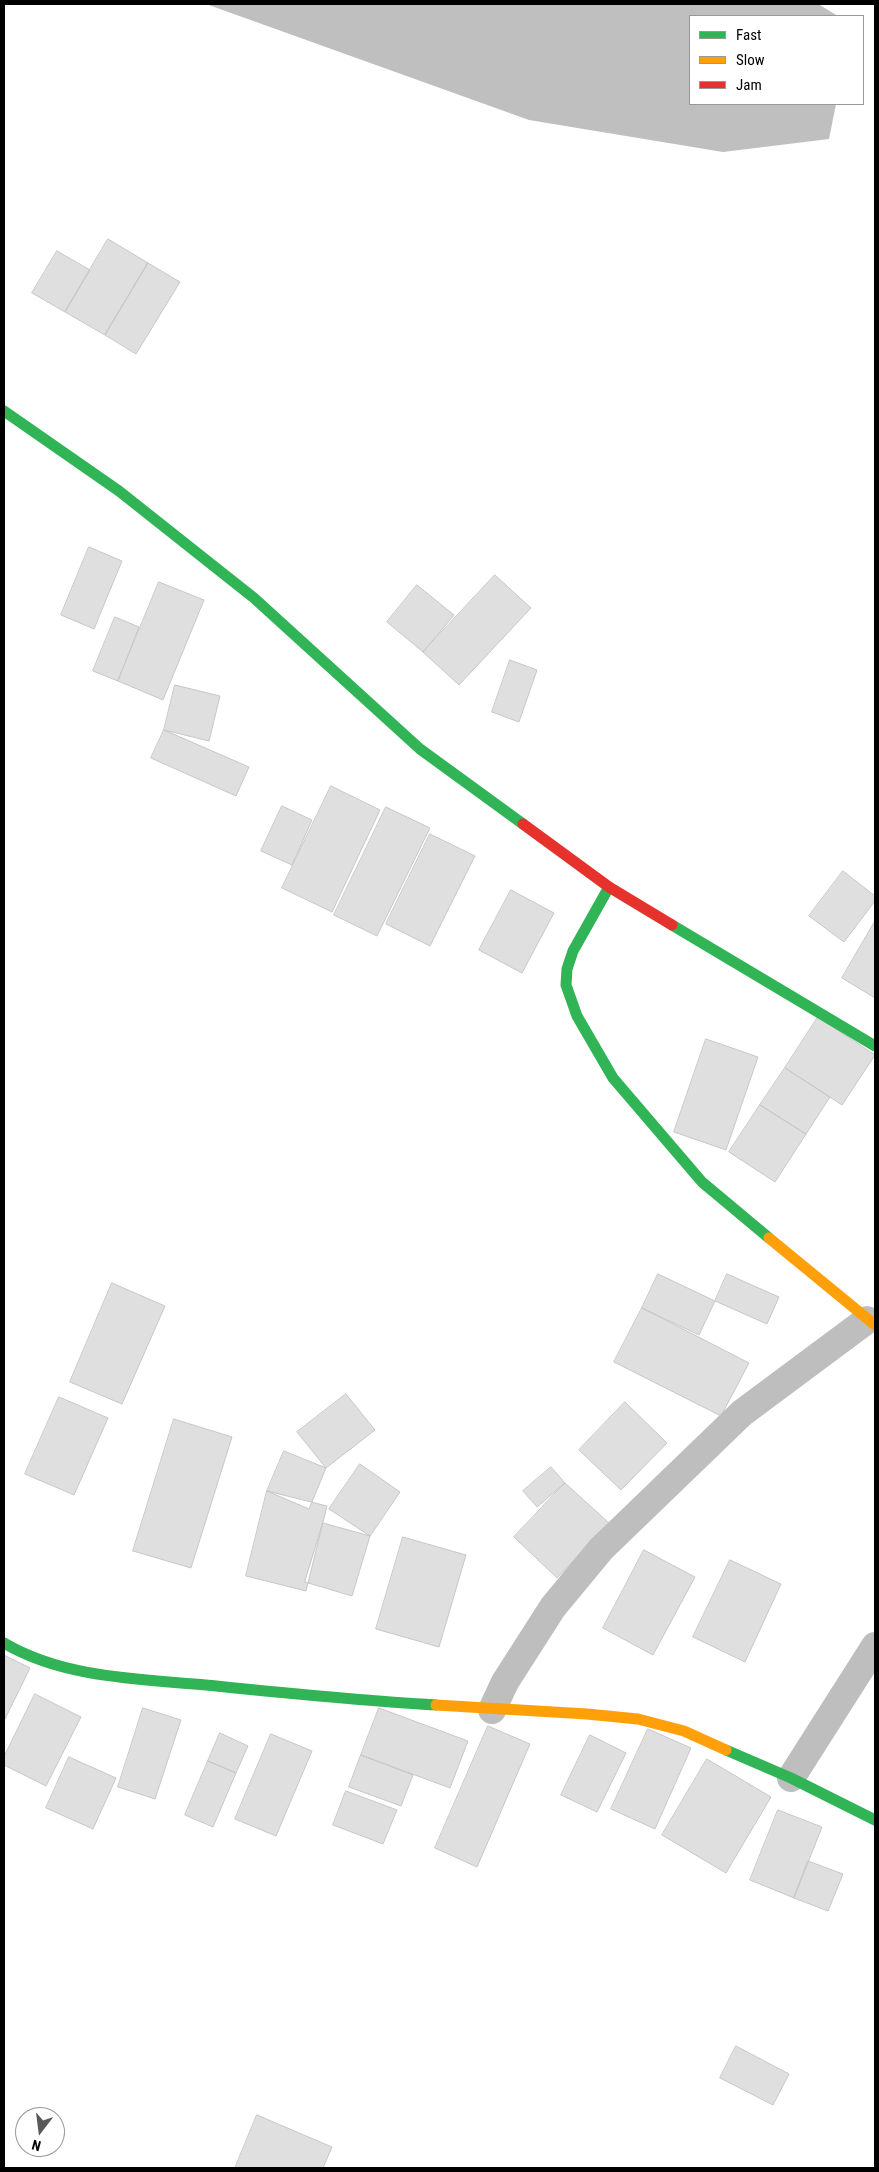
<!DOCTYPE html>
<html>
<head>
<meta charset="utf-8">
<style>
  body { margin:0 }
  #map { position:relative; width:879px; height:2172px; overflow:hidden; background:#fff; font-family:"Roboto Condensed",sans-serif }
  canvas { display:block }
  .frame { position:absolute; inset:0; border:5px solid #000; pointer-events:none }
  .legend { position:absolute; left:689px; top:15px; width:175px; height:90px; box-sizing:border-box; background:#fff; border:1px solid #999; margin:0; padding:6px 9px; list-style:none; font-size:15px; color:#000 }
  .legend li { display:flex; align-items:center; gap:10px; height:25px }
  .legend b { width:25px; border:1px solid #999 }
  .north { position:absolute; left:15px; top:2107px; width:50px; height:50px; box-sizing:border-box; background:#fff; border:1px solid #999; border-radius:50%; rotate:195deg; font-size:14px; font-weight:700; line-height:20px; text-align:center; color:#000 }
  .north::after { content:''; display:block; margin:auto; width:18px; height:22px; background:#595959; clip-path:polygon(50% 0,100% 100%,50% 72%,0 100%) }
</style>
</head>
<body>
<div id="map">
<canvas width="879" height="2172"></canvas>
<div class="frame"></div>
<ul class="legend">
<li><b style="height:6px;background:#30b455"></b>Fast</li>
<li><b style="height:6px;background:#ff9f0a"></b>Slow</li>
<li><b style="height:6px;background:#e5322d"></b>Jam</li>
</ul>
<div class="north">N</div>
</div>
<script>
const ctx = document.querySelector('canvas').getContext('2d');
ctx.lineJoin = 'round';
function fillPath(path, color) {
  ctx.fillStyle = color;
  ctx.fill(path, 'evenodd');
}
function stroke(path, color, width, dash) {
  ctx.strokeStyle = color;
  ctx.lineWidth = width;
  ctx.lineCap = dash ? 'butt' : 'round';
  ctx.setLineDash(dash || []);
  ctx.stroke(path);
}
const water = new Path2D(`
  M 206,4 L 818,4 L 838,16 L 690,16 L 690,104 L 836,104 L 829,139 L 723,152 L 529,120 Z`);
const building = new Path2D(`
  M 108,239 L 148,263 L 105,335 L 65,312 Z
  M 57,251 L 90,270 L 65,312 L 32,293 Z
  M 148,263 L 180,282 L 136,354 L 105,335 Z
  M 89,547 L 122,561 L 94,629 L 61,615 Z
  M 495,575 L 531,608 L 459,685 L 423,652 Z
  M 159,582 L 204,600 L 163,700 L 118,681 Z
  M 417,585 L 454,615 L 423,652 L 387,622 Z
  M 115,617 L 139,627 L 118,681 L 93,671 Z
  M 510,660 L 537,670 L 519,722 L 492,712 Z
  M 175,685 L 220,696 L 209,741 L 164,730 Z
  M 164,730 L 249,767 L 236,796 L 151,758 Z
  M 331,786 L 380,810 L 332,912 L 282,888 Z
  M 282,806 L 312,820 L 292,865 L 261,851 Z
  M 386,807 L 430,828 L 377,936 L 334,915 Z
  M 430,834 L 475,856 L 430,946 L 386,924 Z
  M 843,871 L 875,896 L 875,901 L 844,942 L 809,916 Z
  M 511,890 L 554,913 L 522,973 L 479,950 Z
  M 875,921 L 875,998 L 842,978 Z
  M 818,1017 L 875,1055 L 842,1105 L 785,1068 Z
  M 706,1039 L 758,1057 L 726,1150 L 674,1132 Z
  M 785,1068 L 830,1097 L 806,1134 L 760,1105 Z
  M 760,1105 L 806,1134 L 775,1182 L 729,1152 Z
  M 658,1274 L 715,1301 L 699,1335 L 642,1308 Z
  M 727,1274 L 779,1297 L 767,1324 L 715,1301 Z
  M 112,1283 L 165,1306 L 122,1404 L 70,1382 Z
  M 642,1308 L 749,1363 L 721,1416 L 614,1362 Z
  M 346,1394 L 375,1430 L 326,1468 L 297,1432 Z
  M 59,1397 L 108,1418 L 74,1495 L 25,1474 Z
  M 625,1402 L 667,1443 L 621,1490 L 579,1450 Z
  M 174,1419 L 232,1437 L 191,1568 L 133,1551 Z
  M 284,1451 L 326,1468 L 309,1509 L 267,1491 Z
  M 360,1464 L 400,1492 L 370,1536 L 329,1509 Z
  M 551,1467 L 565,1483 L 537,1507 L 523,1491 Z
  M 565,1483 L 609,1523 L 557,1578 L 514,1537 Z
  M 267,1491 L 327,1506 L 306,1591 L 246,1576 Z
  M 323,1523 L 370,1536 L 352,1596 L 305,1582 Z
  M 403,1537 L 466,1555 L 439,1647 L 376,1629 Z
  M 644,1550 L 695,1577 L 653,1655 L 603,1628 Z
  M 730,1560 L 781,1584 L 745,1662 L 693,1637 Z
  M 4,1655 L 30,1668 L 4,1721 Z
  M 35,1694 L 81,1717 L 46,1786 L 4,1765 L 4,1757 Z
  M 143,1708 L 181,1720 L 155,1799 L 118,1787 Z
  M 379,1708 L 468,1741 L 450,1788 L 361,1755 Z
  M 488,1726 L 530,1744 L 477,1867 L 435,1848 Z
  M 648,1729 L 691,1748 L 655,1829 L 611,1809 Z
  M 220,1733 L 248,1746 L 236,1773 L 208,1761 Z
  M 271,1734 L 312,1751 L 276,1836 L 235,1819 Z
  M 590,1735 L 626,1753 L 597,1812 L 561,1795 Z
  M 361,1755 L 413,1775 L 401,1806 L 349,1787 Z
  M 69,1757 L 116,1778 L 93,1829 L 46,1808 Z
  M 707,1759 L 771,1797 L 726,1873 L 662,1835 Z
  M 208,1761 L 236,1773 L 213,1827 L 185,1815 Z
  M 346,1791 L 397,1810 L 383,1844 L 333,1825 Z
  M 778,1810 L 822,1827 L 794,1898 L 750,1880 Z
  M 808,1861 L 843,1874 L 828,1911 L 794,1898 Z
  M 736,2046 L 789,2074 L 773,2105 L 720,2078 Z
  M 257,2115 L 332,2147 L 323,2168 L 235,2168 Z`);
const street = new Path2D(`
  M 492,1710 L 505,1682 L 553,1607 L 601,1549 L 742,1413 L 867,1320
  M 791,1778 L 875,1646`);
const fast = new Path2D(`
  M 4,411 L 119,491 L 254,598 L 420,749 L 523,824
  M 609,887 L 573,951 L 567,969 L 566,985 L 577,1016 L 613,1078 L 702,1182 L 769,1238
  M 672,925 L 875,1046
  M 4,1643 C 63,1678 139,1679 206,1685 C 283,1693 359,1701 436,1705
  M 726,1750 L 791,1778 L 875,1820`);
const slow = new Path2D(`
  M 769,1238 L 875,1325
  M 436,1705 L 587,1714 L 638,1719 L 684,1731 L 726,1750`);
const jam = new Path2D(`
  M 523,824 L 609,887 L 672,925`);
fillPath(water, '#bfbfbf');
fillPath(building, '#dfdfdf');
stroke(building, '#c7c7c7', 1);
stroke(street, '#bebebe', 28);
stroke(fast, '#30b455', 11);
stroke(slow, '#ff9f0a', 11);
stroke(jam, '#e5322d', 11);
</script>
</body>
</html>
